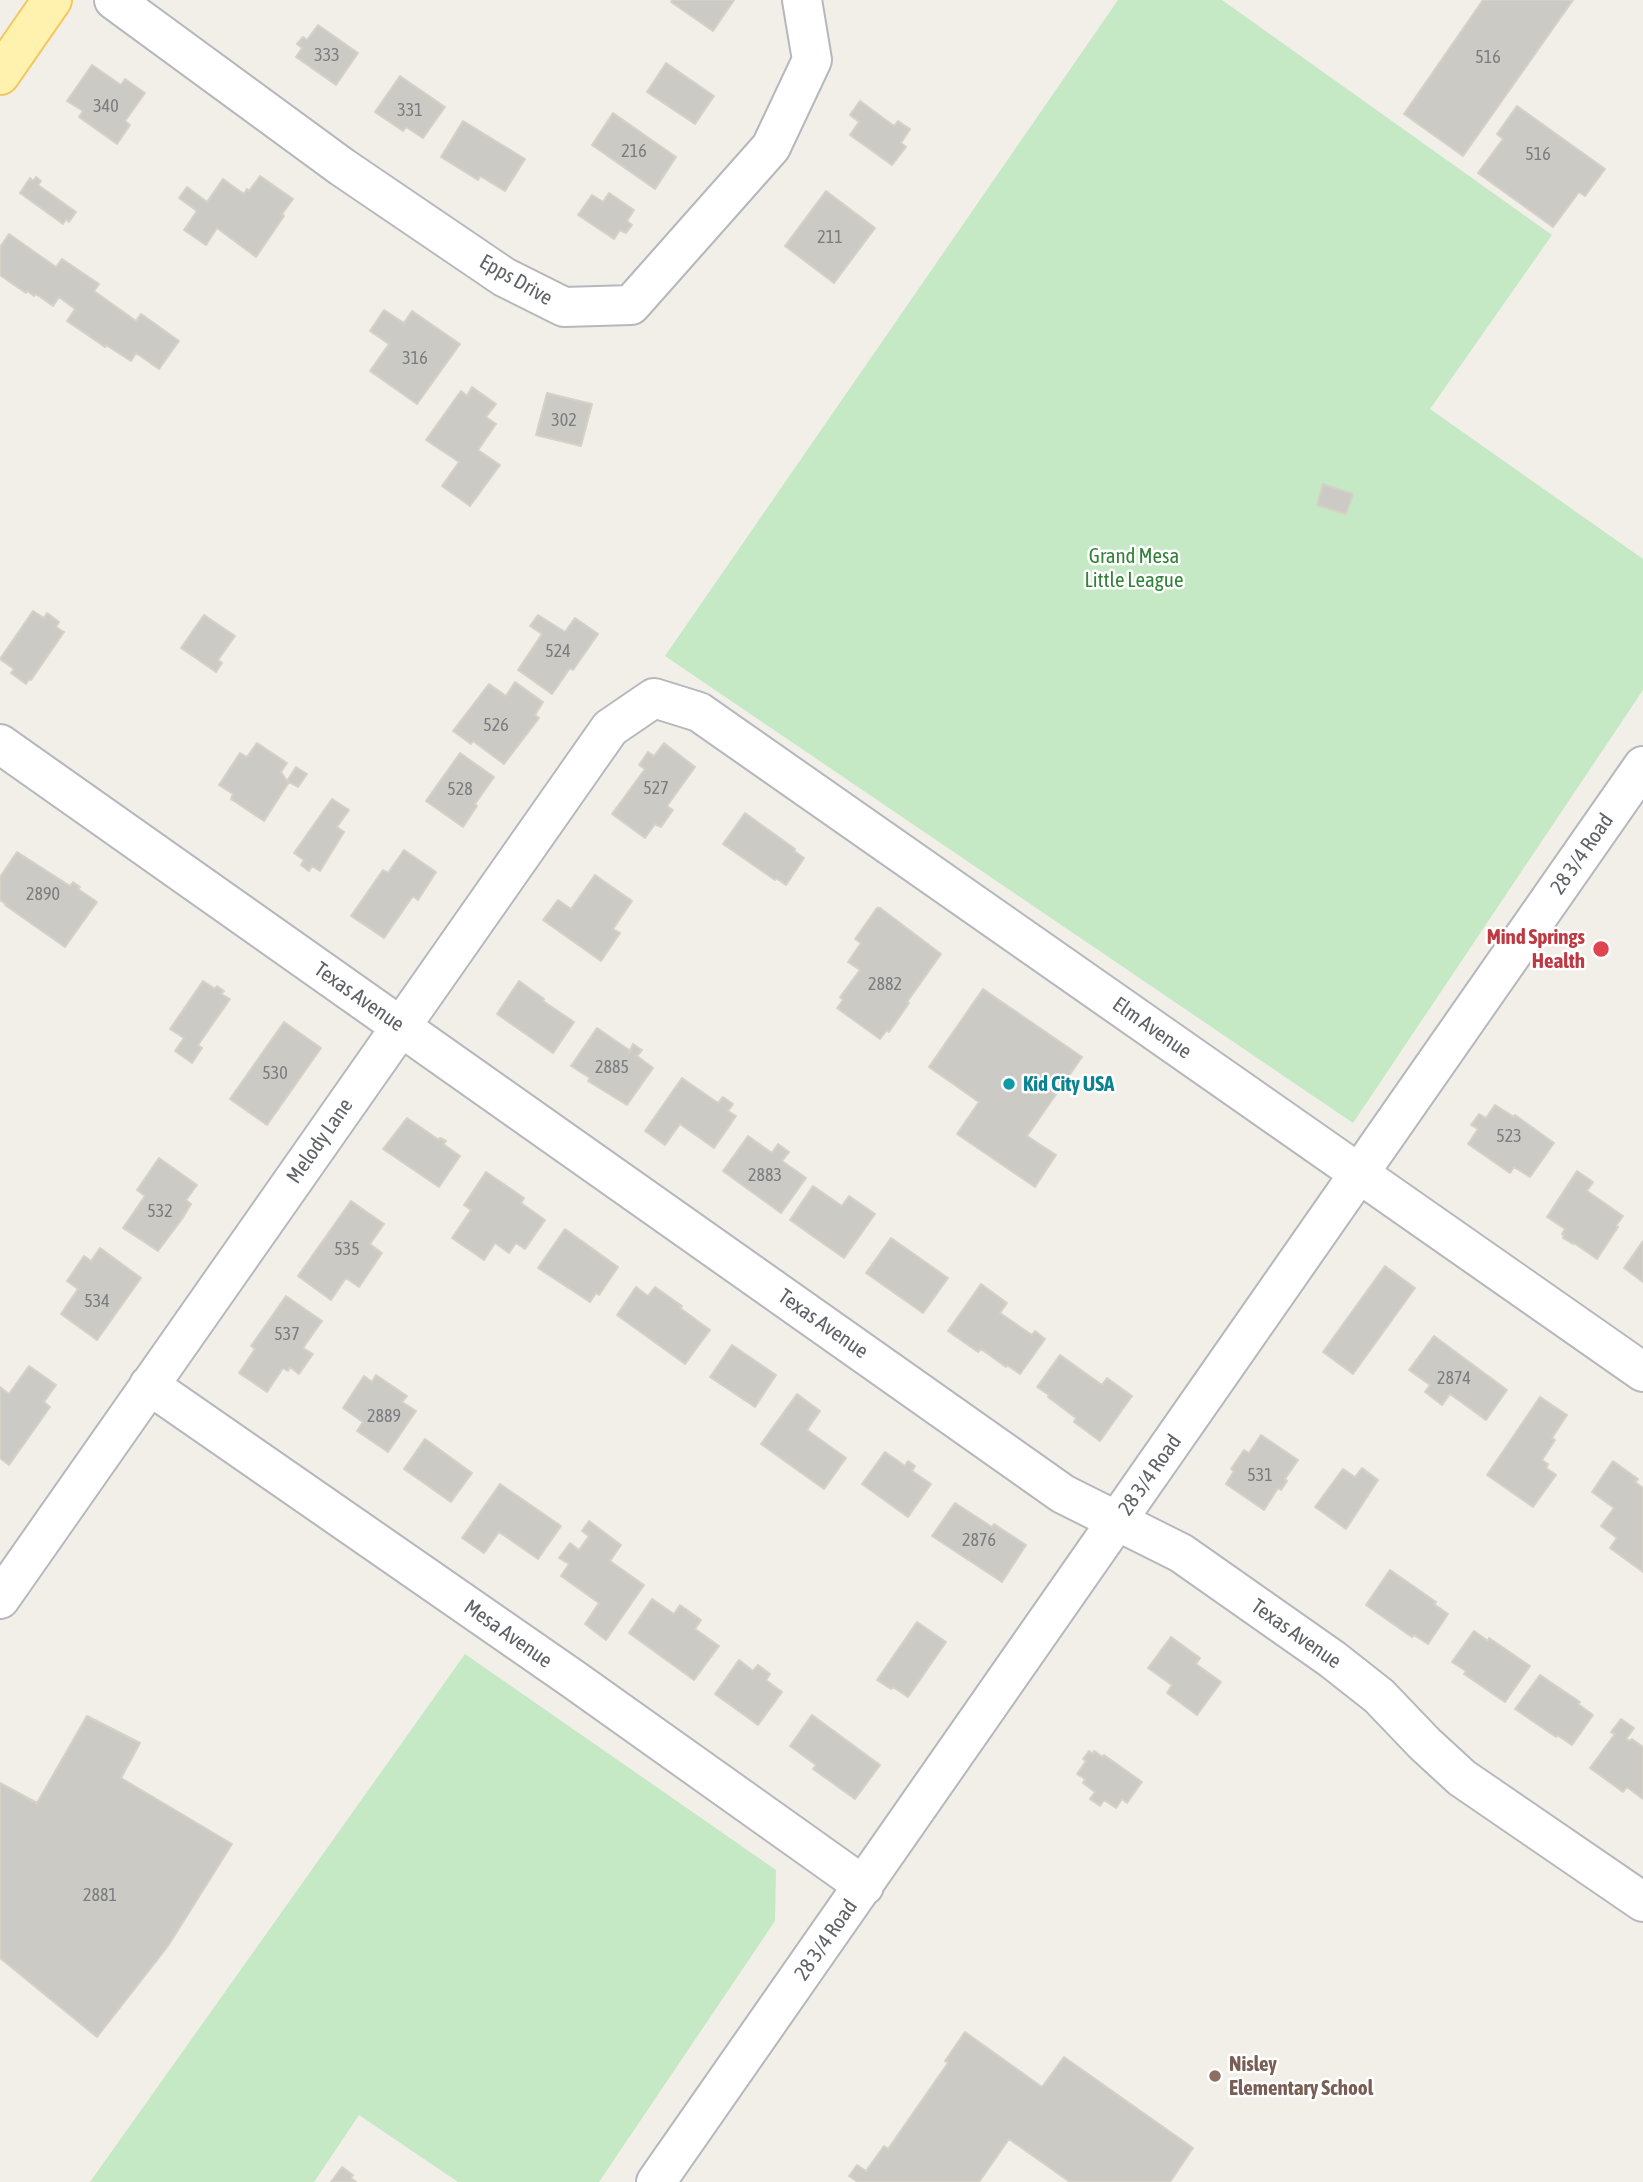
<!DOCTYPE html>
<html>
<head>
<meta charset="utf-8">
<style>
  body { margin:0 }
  canvas { display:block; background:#f1efe8 }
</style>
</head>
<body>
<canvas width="1643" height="2182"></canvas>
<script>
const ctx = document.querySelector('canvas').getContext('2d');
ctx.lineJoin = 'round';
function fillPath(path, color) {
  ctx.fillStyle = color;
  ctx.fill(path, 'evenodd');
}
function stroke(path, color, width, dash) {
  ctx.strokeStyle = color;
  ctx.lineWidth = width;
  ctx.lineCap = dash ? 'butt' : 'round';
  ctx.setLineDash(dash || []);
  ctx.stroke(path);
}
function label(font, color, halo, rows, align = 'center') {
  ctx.font = font + ' "Asap Condensed",sans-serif';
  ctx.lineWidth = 5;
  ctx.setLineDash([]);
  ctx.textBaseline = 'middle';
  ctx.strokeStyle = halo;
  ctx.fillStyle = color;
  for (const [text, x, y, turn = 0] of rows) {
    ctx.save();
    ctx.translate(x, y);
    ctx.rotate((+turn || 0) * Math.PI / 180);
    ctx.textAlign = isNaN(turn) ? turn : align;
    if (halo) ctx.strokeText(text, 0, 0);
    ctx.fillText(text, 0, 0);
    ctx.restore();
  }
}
const green = new Path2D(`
  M 1118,0 L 1222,0 L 1552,235 L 1430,409 L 1643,559 L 1643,690 L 1353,1123 L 665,656 Z
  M 465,1654 L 776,1870 L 775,1921 L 599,2182 L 458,2182 L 359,2115 L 314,2182 L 90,2182 Z`);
const building = new Path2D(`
  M 673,0 L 734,0 L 713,31 L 671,2 Z
  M 1483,0 L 1573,0 L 1463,156 L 1404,114 Z
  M 318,25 L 358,53 L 336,85 L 296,57 L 302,48 L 297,44 L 303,37 L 307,40 Z
  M 666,63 L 714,96 L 695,124 L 647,92 Z
  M 92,65 L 121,85 L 125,79 L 145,93 L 125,121 L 130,125 L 117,144 L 79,117 L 83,111 L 67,101 Z
  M 400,76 L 445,107 L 423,138 L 406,127 L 403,131 L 375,112 Z
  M 860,101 L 894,126 L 898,121 L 910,129 L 901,143 L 906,147 L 892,165 L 850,135 L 859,122 L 850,115 Z
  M 1517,106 L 1605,169 L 1585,196 L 1579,192 L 1553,227 L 1478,173 L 1503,139 L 1497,134 Z
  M 613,113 L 676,157 L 655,189 L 592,145 Z
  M 463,121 L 525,159 L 505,191 L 480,176 L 478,180 L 441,157 Z
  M 260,176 L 293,199 L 282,214 L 284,216 L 256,257 L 217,228 L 206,245 L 184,230 L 197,211 L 179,198 L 187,187 L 207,202 L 223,179 L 244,194 L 247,189 L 249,191 Z
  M 36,177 L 41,181 L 38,185 L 76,212 L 69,222 L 66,219 L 63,224 L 20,193 L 30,178 L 33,181 Z
  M 826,191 L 875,228 L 834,283 L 785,246 Z
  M 609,193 L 634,210 L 627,221 L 632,225 L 626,233 L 620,230 L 614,239 L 578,215 L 592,195 L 603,202 Z
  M 9,234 L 56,267 L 62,259 L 99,284 L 94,291 L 136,321 L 141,314 L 179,341 L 159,369 L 136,353 L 131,361 L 106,345 L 105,347 L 67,321 L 75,309 L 59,297 L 53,306 L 36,294 L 34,296 L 27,291 L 26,293 L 0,275 L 0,247 Z
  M 384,310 L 404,323 L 412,311 L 460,344 L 417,404 L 370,371 L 389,344 L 370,331 Z
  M 472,387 L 496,404 L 486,417 L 496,424 L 478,450 L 500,465 L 470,506 L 442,486 L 459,462 L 426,440 L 461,391 L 467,396 Z
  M 547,393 L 592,404 L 581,446 L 536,435 Z
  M 1323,484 L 1353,494 L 1346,514 L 1317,505 Z
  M 33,611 L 44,618 L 47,613 L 59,622 L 56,627 L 64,632 L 31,680 L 29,679 L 26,684 L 11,673 L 14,669 L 0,659 Z
  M 204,615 L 235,636 L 218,660 L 222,663 L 216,672 L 181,648 Z
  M 538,615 L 565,632 L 575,618 L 598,634 L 573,670 L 570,668 L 552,694 L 518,670 L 542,634 L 530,626 Z
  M 515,682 L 543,702 L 535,715 L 539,718 L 504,764 L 473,741 L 471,744 L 453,731 L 489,684 L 506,696 Z
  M 257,743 L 287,763 L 281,772 L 287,781 L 296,767 L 307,774 L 298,787 L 289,782 L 264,821 L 231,799 L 233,794 L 219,785 L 240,753 L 247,757 Z
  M 664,743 L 695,767 L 667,806 L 673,810 L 661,827 L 655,824 L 645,838 L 612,814 L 645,769 L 639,765 L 648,752 L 654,756 Z
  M 460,753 L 494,777 L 475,804 L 477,806 L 463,827 L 426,801 Z
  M 332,799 L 349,810 L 337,827 L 344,832 L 320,871 L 312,866 L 309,871 L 301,865 L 304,860 L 294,853 Z
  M 745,813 L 795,849 L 794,851 L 804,858 L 786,885 L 776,878 L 775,880 L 723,844 Z
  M 404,850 L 436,872 L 418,900 L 413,896 L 384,938 L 351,916 L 383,870 L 388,873 Z
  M 17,852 L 70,886 L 73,882 L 80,887 L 78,889 L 97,902 L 65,947 L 5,905 L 6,904 L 0,900 L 0,877 Z
  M 595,875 L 632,901 L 613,929 L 620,933 L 601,961 L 543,920 L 558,900 L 571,909 Z
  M 877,908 L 880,908 L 941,954 L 907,1002 L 909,1003 L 889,1032 L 887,1030 L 880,1039 L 837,1008 L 843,1000 L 840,997 L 860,970 L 848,962 L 861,943 L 855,939 Z
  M 203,981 L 215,989 L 217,986 L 224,991 L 221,994 L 230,999 L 198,1045 L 202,1048 L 192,1063 L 175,1051 L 184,1038 L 170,1029 Z
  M 519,981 L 544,999 L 543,1001 L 574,1022 L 553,1053 L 497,1014 Z
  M 983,989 L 1082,1057 L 1027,1136 L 1056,1155 L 1035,1187 L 957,1134 L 979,1102 L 929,1067 Z
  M 284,1022 L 321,1048 L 267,1125 L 230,1099 Z
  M 597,1028 L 629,1050 L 629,1053 L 633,1044 L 642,1050 L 637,1056 L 653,1068 L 627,1105 L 588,1081 L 590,1078 L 571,1066 Z
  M 682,1078 L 718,1103 L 723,1097 L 733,1104 L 728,1111 L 736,1116 L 714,1148 L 680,1124 L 665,1145 L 645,1131 Z
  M 1495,1105 L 1514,1117 L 1515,1115 L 1554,1143 L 1530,1177 L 1514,1167 L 1510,1173 L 1468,1144 L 1478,1129 L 1471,1125 L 1479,1114 L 1486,1118 Z
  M 407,1118 L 439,1140 L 440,1138 L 446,1141 L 443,1144 L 460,1156 L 439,1187 L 383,1149 Z
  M 748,1136 L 772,1153 L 778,1144 L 789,1152 L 782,1161 L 806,1178 L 781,1213 L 723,1171 Z
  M 159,1158 L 197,1185 L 186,1200 L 191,1204 L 182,1219 L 158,1251 L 123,1228 L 145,1196 L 137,1190 Z
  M 1577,1171 L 1593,1182 L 1587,1191 L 1623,1216 L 1616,1226 L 1618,1227 L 1597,1259 L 1574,1243 L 1573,1244 L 1563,1238 L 1564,1236 L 1562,1234 L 1565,1229 L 1547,1217 Z
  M 486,1172 L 524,1198 L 521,1203 L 545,1220 L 525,1249 L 516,1243 L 509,1253 L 495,1243 L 484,1260 L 452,1238 L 471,1210 L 464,1205 Z
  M 813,1186 L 842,1206 L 849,1196 L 875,1214 L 844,1258 L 790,1220 Z
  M 351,1201 L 384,1224 L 370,1244 L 382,1253 L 359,1287 L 346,1278 L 331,1300 L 298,1276 Z
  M 565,1229 L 618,1267 L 599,1295 L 596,1293 L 590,1302 L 538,1268 Z
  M 891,1238 L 948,1278 L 923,1313 L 866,1273 Z
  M 1643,1241 L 1643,1282 L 1624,1268 Z
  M 100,1248 L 141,1278 L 97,1340 L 61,1314 L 78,1289 L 67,1281 L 84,1256 L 91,1261 Z
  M 1385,1266 L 1415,1288 L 1353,1374 L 1323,1352 Z
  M 981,1284 L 1007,1303 L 1000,1313 L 1032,1335 L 1035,1331 L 1045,1339 L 1020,1374 L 1007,1365 L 1006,1367 L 981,1349 L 978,1352 L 948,1331 Z
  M 636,1287 L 648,1296 L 655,1287 L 682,1306 L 680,1308 L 710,1330 L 685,1364 L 617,1315 Z
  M 286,1296 L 322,1321 L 303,1348 L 313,1354 L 299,1374 L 290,1367 L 288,1371 L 283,1368 L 267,1392 L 239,1373 L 255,1349 L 251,1346 Z
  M 1434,1336 L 1507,1390 L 1486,1420 L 1450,1394 L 1442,1405 L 1425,1392 L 1430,1385 L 1409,1370 Z
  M 732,1345 L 776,1375 L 755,1407 L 710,1377 Z
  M 1060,1355 L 1102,1385 L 1107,1378 L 1132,1396 L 1100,1441 L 1074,1422 L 1076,1418 L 1048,1397 L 1049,1395 L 1037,1387 Z
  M 29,1366 L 56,1385 L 44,1402 L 50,1407 L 9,1465 L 0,1458 L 0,1387 L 9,1394 Z
  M 376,1375 L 407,1396 L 402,1402 L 416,1411 L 388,1452 L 357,1431 L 363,1422 L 343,1408 L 364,1376 L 372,1382 Z
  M 797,1394 L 820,1411 L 807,1430 L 846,1458 L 824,1489 L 761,1444 Z
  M 1540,1397 L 1567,1415 L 1552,1438 L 1555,1440 L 1542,1460 L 1548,1464 L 1546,1468 L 1556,1475 L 1533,1507 L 1487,1475 Z
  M 1261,1435 L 1298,1460 L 1285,1479 L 1287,1481 L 1281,1490 L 1278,1488 L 1264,1510 L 1226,1484 L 1234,1471 L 1231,1469 L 1244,1450 L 1249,1453 Z
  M 425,1439 L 472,1473 L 451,1502 L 404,1469 Z
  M 885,1452 L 905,1466 L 908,1461 L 915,1466 L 912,1471 L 931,1484 L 908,1517 L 862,1484 Z
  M 1613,1461 L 1638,1479 L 1635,1482 L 1643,1488 L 1643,1572 L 1610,1548 L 1617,1538 L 1601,1526 L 1614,1508 L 1592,1492 Z
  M 1362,1468 L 1378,1480 L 1346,1529 L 1315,1507 L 1343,1469 L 1355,1477 Z
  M 500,1484 L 561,1526 L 538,1559 L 499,1532 L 484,1553 L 462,1538 Z
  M 955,1503 L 992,1527 L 994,1524 L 1026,1545 L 1002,1582 L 932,1536 Z
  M 589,1521 L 621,1545 L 610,1561 L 644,1585 L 606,1640 L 585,1624 L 599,1603 L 561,1576 L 569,1564 L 559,1558 L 570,1543 L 579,1550 L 589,1536 L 582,1531 Z
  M 1390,1570 L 1436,1602 L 1434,1604 L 1448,1614 L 1428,1644 L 1414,1635 L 1412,1637 L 1366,1605 Z
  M 652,1599 L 674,1614 L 680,1605 L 701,1620 L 695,1629 L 719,1646 L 694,1680 L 629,1633 Z
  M 917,1622 L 946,1642 L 908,1697 L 893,1687 L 891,1689 L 877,1680 Z
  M 1474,1631 L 1488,1641 L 1489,1638 L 1530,1666 L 1505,1702 L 1464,1674 L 1466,1671 L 1452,1662 Z
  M 1171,1637 L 1200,1658 L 1196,1664 L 1221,1682 L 1197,1715 L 1167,1693 L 1172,1685 L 1148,1668 Z
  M 739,1660 L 753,1671 L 758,1665 L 770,1674 L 766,1680 L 782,1692 L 758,1725 L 715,1694 Z
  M 1540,1675 L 1580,1702 L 1578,1704 L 1593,1715 L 1572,1745 L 1557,1735 L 1556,1737 L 1515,1709 Z
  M 812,1715 L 880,1765 L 855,1799 L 813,1769 L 816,1765 L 790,1746 Z
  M 87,1716 L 140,1743 L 121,1778 L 232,1844 L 168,1946 L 97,2037 L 0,1958 L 0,1783 L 37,1803 Z
  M 1621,1719 L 1634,1728 L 1626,1739 L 1630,1741 L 1632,1739 L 1643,1747 L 1643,1799 L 1627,1787 L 1623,1792 L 1590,1768 L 1615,1734 L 1611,1732 Z
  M 1089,1751 L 1093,1754 L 1094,1751 L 1103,1757 L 1104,1755 L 1142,1782 L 1127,1803 L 1122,1799 L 1116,1808 L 1104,1800 L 1100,1806 L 1090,1799 L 1095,1792 L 1083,1783 L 1085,1779 L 1077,1774 L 1086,1761 L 1083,1759 Z
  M 965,2032 L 1042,2087 L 1064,2057 L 1193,2148 L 1170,2182 L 1070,2182 L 1009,2139 L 979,2182 L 858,2182 L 849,2176 L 857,2165 L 866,2171 L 884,2146 L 888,2149 L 948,2063 L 945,2061 Z
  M 342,2167 L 353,2175 L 351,2178 L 356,2182 L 331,2182 Z`);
const minor = new Path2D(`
  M 114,0 L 342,167 L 504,277 L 564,307 L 631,305 L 771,147 L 812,60 L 802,0
  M 0,744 L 1063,1494 L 1181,1553 L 1332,1659 L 1379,1696 L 1425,1744 L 1462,1778 L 1643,1902
  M 149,1385 L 573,1679 L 864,1886
  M 0,1599 L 610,728 L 654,698 L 699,712 L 1643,1372
  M 656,2182 L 1643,766`);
const major = new Path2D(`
  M 0,75 L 52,0`);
const markers = [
  [1601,949,9,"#e0444e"],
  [1009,1084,7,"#0f9aa8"],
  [1215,2076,7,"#8d6e63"]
];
const numberNames = [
  ["333",327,55],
  ["516",1488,57],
  ["340",106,106],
  ["331",410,110],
  ["216",634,151],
  ["516",1538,154],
  ["211",830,237],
  ["316",415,358],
  ["302",564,420],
  ["524",558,651],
  ["526",496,725],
  ["527",656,788],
  ["528",460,789],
  ["2890",43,894],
  ["2882",885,984],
  ["2885",612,1067],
  ["530",275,1073],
  ["523",1509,1136],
  ["2883",765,1175],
  ["532",160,1211],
  ["535",347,1249],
  ["534",97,1301],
  ["537",287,1334],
  ["2874",1454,1378],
  ["2889",384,1416],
  ["531",1260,1475],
  ["2876",979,1540],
  ["2881",100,1895]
];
const streetNames = [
  ["Epps Drive",516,280,30],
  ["28 3/4 Road",1582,854,-55],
  ["Texas Avenue",359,997,35],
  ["Elm Avenue",1152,1028,35],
  ["Melody Lane",320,1141,-55],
  ["Texas Avenue",823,1324,35],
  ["28 3/4 Road",1150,1475,-55],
  ["Mesa Avenue",508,1634,35],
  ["Texas Avenue",1296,1634,35],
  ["28 3/4 Road",826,1940,-55]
];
const parkNames = [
  ["Grand Mesa",1134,556],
  ["Little League",1134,580]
];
const healthNames = [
  ["Mind Springs",1585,937],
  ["Health",1585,961]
];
const cultureNames = [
  ["Kid City USA",1023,1084]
];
const educationNames = [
  ["Nisley",1229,2064],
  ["Elementary School",1229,2088]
];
fillPath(green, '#c5e8c5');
fillPath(building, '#cccac5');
stroke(building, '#d6d1c6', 2);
stroke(minor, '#b5b8bc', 42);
stroke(major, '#f2c960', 42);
stroke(minor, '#fff', 38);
stroke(major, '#fff2af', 38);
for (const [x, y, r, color] of markers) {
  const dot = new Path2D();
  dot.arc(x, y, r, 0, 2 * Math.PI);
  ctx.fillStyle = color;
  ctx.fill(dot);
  stroke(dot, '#fff', 2.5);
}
label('18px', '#7a7d7f', null, numberNames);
label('21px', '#5f6368', '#fff', streetNames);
label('21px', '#348238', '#fff', parkNames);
label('bold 21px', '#be3a42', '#fff', healthNames, 'right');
label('bold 21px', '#0d838f', '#fff', cultureNames, 'left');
label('bold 21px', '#785e54', '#fff', educationNames, 'left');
</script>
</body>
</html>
